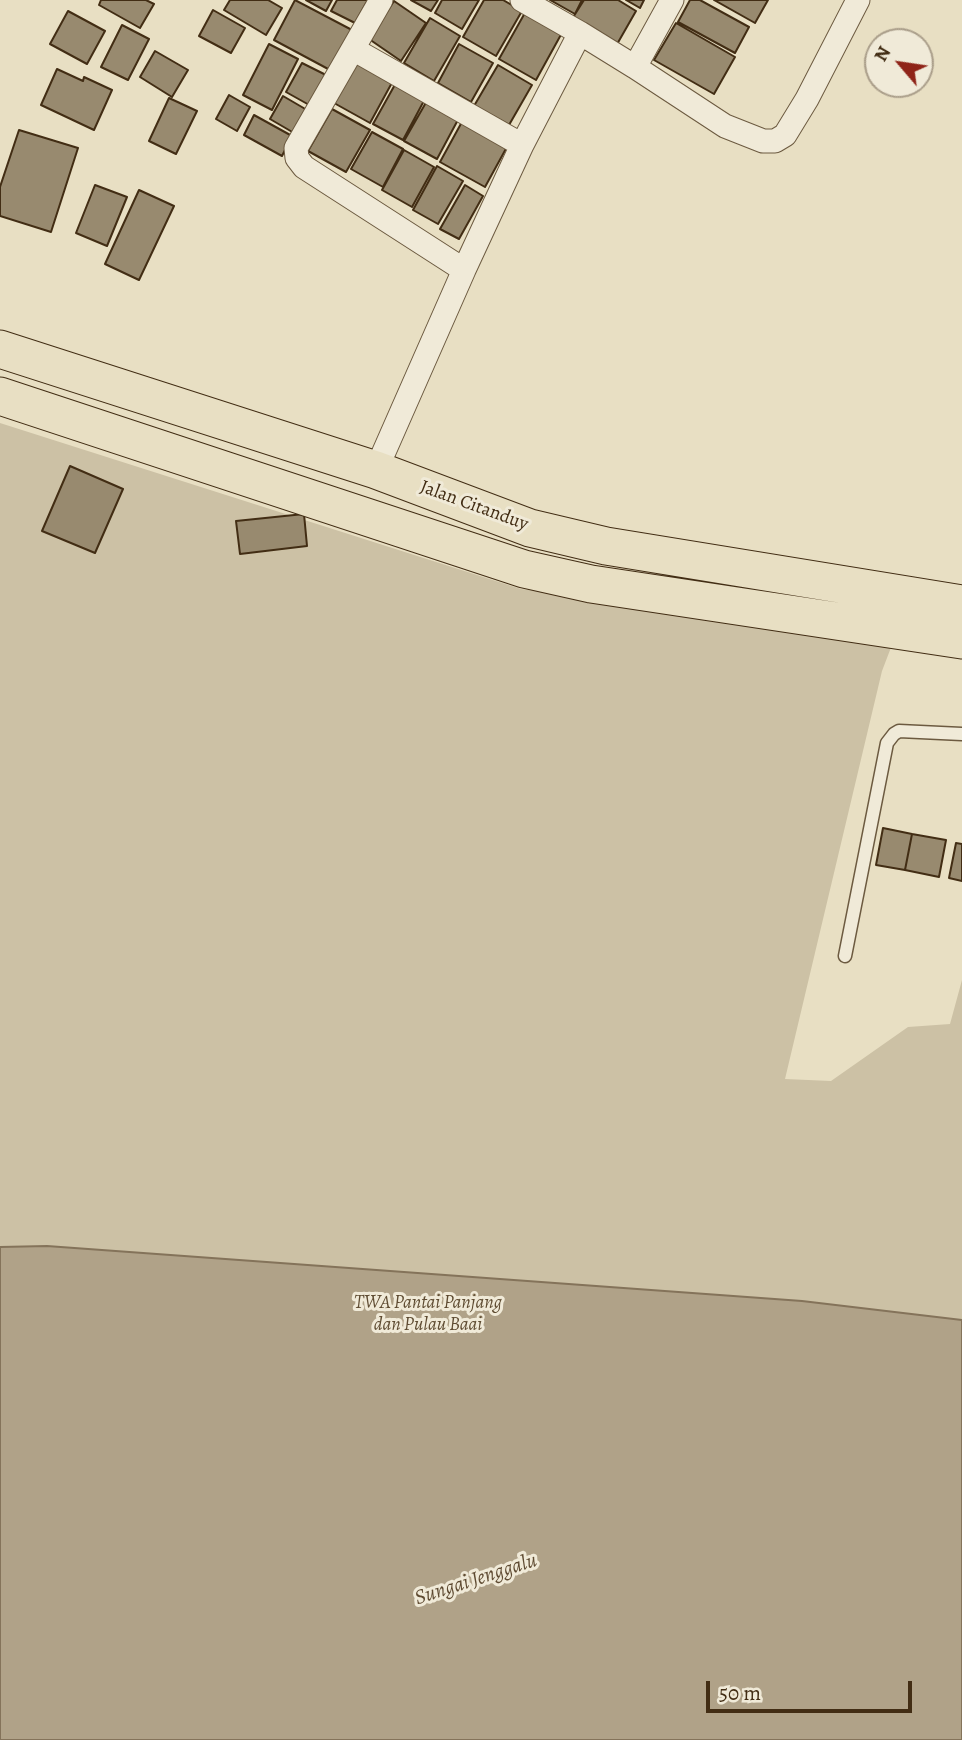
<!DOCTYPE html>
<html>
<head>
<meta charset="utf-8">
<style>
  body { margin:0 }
  #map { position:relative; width:962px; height:1740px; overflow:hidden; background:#e8dfc3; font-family:Alegreya,serif }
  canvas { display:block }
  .north { position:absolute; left:864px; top:28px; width:70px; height:70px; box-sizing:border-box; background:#f0ead8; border:2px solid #aa9e8a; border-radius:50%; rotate:299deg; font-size:19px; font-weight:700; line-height:28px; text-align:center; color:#422d14 }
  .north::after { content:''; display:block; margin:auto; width:24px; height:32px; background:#8f2418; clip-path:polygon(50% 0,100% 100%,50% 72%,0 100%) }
  .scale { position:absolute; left:706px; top:1681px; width:206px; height:32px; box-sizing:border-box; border:4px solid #422d14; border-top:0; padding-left:9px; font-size:21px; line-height:24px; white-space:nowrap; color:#422d14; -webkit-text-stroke:5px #f0ead8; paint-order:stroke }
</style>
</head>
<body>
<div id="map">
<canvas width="962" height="1740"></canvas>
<div class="north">N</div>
<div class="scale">50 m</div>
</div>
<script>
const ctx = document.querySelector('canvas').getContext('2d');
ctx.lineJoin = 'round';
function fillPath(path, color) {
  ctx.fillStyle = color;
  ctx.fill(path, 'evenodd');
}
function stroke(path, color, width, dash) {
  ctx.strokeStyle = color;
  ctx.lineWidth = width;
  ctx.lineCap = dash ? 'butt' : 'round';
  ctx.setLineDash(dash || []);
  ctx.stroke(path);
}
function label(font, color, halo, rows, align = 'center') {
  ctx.font = font + ' Alegreya,serif';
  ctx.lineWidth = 6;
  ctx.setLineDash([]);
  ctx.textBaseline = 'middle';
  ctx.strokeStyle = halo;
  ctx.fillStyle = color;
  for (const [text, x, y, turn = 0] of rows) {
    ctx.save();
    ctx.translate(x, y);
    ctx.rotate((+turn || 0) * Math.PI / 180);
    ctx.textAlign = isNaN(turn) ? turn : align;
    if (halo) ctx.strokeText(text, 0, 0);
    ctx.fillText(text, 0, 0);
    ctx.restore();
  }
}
const green = new Path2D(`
  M 0,423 L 521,589 L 895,637 L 882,671 L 785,1079 L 831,1081 L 908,1027 L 950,1024 L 962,980 L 962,1740 L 0,1740 Z`);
const water = new Path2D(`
  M 47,1246 L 802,1301 L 962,1320 L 962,1740 L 0,1740 L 0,1247 Z`);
const building = new Path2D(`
  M 101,0 L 146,0 L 154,4 L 140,28 L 99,5 Z
  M 230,0 L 268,0 L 282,8 L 266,35 L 224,10 Z
  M 295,0 L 352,30 L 330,70 L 274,40 Z
  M 306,0 L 332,0 L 326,11 Z
  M 337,0 L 368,0 L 355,23 L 331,11 Z
  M 411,0 L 438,0 L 431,11 Z
  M 442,0 L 479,0 L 462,29 L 435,13 Z
  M 484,0 L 503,0 L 522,11 L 496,56 L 463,37 Z
  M 550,0 L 582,0 L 575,14 Z
  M 584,0 L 618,0 L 636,11 L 616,46 L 572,19 Z
  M 626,0 L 644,0 L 640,8 Z
  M 690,0 L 700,0 L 749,27 L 735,53 L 678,22 Z
  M 714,0 L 768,0 L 755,23 Z
  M 394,1 L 426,23 L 401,61 L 369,39 Z
  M 213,10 L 245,28 L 231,53 L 199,36 Z
  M 68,11 L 105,31 L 87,64 L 50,44 Z
  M 526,11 L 563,31 L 536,80 L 499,59 Z
  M 430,18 L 460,36 L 434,81 L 404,63 Z
  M 676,23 L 735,57 L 714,94 L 654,60 Z
  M 122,25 L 149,39 L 128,80 L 101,67 Z
  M 269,44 L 298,59 L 272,110 L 243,95 Z
  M 459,44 L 493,63 L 471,102 L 438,83 Z
  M 155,51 L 188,70 L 172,97 L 140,77 Z
  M 358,59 L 394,79 L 370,123 L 334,103 Z
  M 302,63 L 328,76 L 311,106 L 286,92 Z
  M 498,65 L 532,85 L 509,125 L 474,106 Z
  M 57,69 L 83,81 L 84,77 L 112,90 L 94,130 L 41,105 Z
  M 397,81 L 426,97 L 403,140 L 373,124 Z
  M 229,95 L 250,107 L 237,131 L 216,119 Z
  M 283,96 L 307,110 L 294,133 L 270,119 Z
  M 169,98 L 197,111 L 176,154 L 149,141 Z
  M 428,99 L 460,116 L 437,159 L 404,141 Z
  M 332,109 L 370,130 L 346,172 L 308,151 Z
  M 254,115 L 292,136 L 282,156 L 244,135 Z
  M 463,120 L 508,145 L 485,187 L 440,162 Z
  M 19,130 L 78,148 L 51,232 L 0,216 L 0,187 Z
  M 372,132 L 403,149 L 383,187 L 351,169 Z
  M 404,150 L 434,167 L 412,207 L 382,190 Z
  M 437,166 L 463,181 L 438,224 L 413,210 Z
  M 95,185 L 127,197 L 107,246 L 76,233 Z
  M 465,185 L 483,196 L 459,239 L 440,229 Z
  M 139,190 L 174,206 L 139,280 L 105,264 Z
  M 70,466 L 123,489 L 95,553 L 42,531 Z
  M 304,514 L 307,546 L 240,554 L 236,521 Z
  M 883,828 L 912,834 L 905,870 L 876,865 Z
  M 912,834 L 946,840 L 939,877 L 905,870 Z
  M 956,843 L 962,844 L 962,881 L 949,878 Z`);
const service = new Path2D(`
  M 845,956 L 887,743 L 894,734 L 899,731 L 962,734`);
const minor = new Path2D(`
  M 381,0 L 296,148 L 297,158 L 304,167 L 464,270 L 522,145 L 580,33 L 635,67 L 725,126 L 763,141 L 775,141 L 785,135 L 807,99 L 858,0
  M 522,0 L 580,33
  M 353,49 L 522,145
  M 635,67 L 672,0
  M 376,470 L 464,270`);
const primary = new Path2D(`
  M 0,349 L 376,470 L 530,528 L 606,546 L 962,604
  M 0,396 L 524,569 L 591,584 L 962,640`);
const streetNames = [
  ["Jalan Citanduy",474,506,20]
];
const parkNames = [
  ["TWA Pantai Panjang",428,1303],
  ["dan Pulau Baai",428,1325]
];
const waterNames = [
  ["Sungai Jenggalu",476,1580,-18]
];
fillPath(green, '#ccc1a5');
fillPath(water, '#b0a288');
stroke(water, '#84735a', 2);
fillPath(building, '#988a6f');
stroke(building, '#422d14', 2);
stroke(service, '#6c5a40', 15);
stroke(minor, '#6c5a40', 25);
stroke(primary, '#422d14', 39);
stroke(service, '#f0ead8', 12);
stroke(minor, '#f0ead8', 23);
stroke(primary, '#e8dfc3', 37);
label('19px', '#422d14', '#f0ead8', streetNames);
label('italic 19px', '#5e4b31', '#f0ead8', parkNames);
label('italic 21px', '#5e4a31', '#f0ead8', waterNames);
</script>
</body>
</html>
